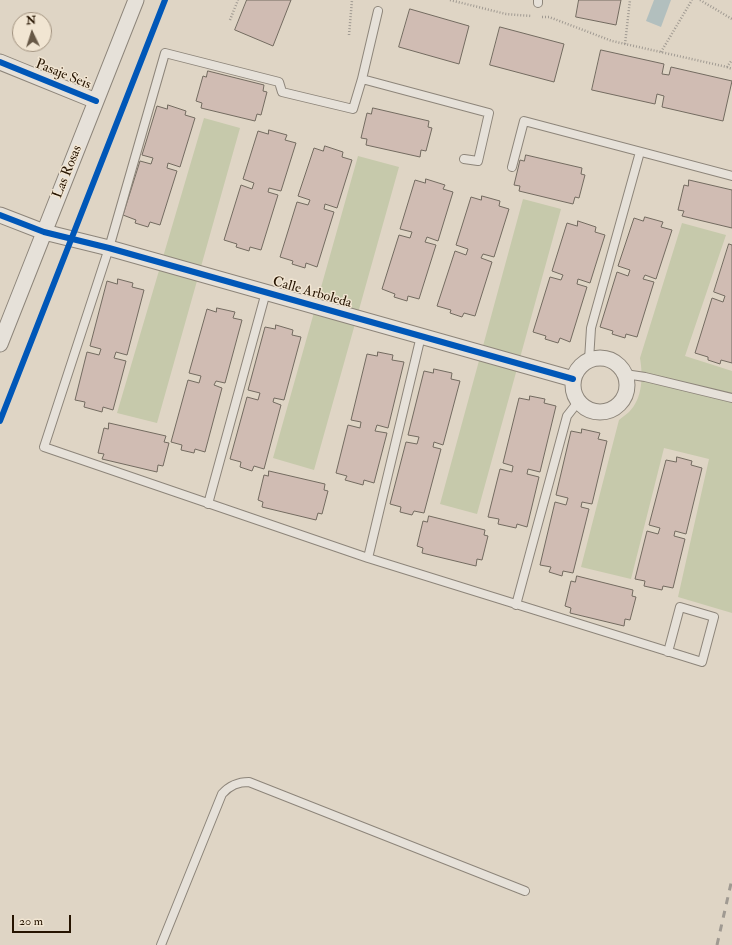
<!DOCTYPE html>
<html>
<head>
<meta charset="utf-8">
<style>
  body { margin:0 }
  #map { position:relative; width:732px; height:945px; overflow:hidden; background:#dfd5c5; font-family:"IM FELL Double Pica",serif }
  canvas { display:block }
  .north { position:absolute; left:12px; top:12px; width:40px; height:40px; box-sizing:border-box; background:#f1e5d2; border:1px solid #a0917e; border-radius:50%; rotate:356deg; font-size:11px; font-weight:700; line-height:16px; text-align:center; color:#261401 }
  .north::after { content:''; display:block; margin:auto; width:14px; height:18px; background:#675846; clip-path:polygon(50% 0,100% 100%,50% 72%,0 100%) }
  .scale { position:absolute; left:12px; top:915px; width:59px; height:18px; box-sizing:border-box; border:2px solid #261401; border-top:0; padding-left:5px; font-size:12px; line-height:14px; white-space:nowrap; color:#261401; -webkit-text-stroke:3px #f1e5d2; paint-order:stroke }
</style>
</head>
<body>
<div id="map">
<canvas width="732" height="945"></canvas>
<div class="north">N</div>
<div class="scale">20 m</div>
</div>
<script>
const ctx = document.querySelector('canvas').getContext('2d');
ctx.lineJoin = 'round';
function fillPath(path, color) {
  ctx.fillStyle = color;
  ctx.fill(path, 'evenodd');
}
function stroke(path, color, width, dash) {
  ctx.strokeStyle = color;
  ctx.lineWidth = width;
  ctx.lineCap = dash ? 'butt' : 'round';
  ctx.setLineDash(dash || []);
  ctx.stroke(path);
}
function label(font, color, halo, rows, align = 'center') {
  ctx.font = font + ' "IM FELL Double Pica",serif';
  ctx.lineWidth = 3;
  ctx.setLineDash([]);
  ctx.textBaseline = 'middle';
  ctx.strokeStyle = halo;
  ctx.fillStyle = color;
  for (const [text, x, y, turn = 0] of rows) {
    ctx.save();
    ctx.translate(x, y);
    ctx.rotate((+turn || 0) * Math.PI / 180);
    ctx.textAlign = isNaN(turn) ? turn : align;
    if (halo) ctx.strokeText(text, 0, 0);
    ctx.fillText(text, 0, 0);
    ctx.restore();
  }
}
const green = new Path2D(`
  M 204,118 L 240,128 L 157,423 L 117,413 Z
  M 358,156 L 399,167 L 314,470 L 273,458 Z
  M 523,199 L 561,209 L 477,514 L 440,504 Z
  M 682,223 L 726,235 L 685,356 L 732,371 L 732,613 L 678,597 L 709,459 L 664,448 L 631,579 L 581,567 L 619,420 C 622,417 626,415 629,412 C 643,398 643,376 640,358 Z`);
const water = new Path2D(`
  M 654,0 L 671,0 L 661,27 L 646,21 Z`);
const building = new Path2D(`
  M 247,0 L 291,0 L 273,46 L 235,30 Z
  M 579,0 L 621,0 L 616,25 L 576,17 Z
  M 410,9 L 469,26 L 459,64 L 399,47 Z
  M 500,27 L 564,44 L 554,82 L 490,65 Z
  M 601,50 L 664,64 L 662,74 L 669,75 L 671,67 L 732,81 L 723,121 L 662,107 L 664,96 L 657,94 L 655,104 L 592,90 Z
  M 208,71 L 264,85 L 263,91 L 267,92 L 261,115 L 257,114 L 255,121 L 201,108 L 202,103 L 196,101 L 203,76 L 206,77 Z
  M 168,105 L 186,111 L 185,115 L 195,118 L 180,167 L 168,163 L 167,168 L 177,171 L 160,225 L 150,222 L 148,227 L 135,223 L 136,220 L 123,215 L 140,161 L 151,164 L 153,158 L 142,155 L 157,106 L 167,109 Z
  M 373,108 L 429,121 L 428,127 L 432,128 L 426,151 L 421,150 L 420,157 L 366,145 L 367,139 L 361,138 L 367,113 L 371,114 Z
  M 269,130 L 287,135 L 285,140 L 296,143 L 281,191 L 269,188 L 268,192 L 278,195 L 261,250 L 250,247 L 249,251 L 236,247 L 237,244 L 224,240 L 241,185 L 252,189 L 254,183 L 243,179 L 258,131 L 268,134 Z
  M 325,146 L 343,152 L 342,157 L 352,160 L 337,208 L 325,204 L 324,209 L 334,212 L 317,267 L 306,263 L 305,268 L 292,264 L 293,261 L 280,257 L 297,202 L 308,205 L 310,200 L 298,196 L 314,148 L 323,151 Z
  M 526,155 L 582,168 L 581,174 L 585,175 L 579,198 L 575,197 L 573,204 L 519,191 L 520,186 L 514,185 L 520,160 L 524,161 Z
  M 426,179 L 445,185 L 443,189 L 453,192 L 438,241 L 427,237 L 425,242 L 436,245 L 419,299 L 408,296 L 407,301 L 394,297 L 395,294 L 382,289 L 399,235 L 410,238 L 412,232 L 400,229 L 415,180 L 425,183 Z
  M 689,180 L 732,190 L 732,228 L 682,216 L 684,211 L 678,210 L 684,185 L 688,186 Z
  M 482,196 L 500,201 L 499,206 L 509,209 L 494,257 L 483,254 L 481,258 L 492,262 L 475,316 L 464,313 L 462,317 L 450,313 L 451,310 L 437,306 L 455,251 L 466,255 L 468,249 L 456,245 L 471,197 L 481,200 Z
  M 645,217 L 663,222 L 661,227 L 672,230 L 656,279 L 645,275 L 643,279 L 654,282 L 637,337 L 626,334 L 625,338 L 612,334 L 613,331 L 600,327 L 617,272 L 628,276 L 630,270 L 618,266 L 634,218 L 643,221 Z
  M 578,221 L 596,227 L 595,232 L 605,235 L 590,283 L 578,279 L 577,284 L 587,287 L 570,342 L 560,338 L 558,343 L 545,339 L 546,336 L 533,332 L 550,277 L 561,280 L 563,275 L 552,271 L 567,223 L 577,226 Z
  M 729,244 L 732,245 L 732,363 L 721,360 L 720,364 L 708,360 L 708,357 L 695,353 L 712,298 L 723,302 L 725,296 L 714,292 Z
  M 118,279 L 133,283 L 132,287 L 144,290 L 127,355 L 116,352 L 114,358 L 126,361 L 113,410 L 103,407 L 102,412 L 84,407 L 85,402 L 75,400 L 87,352 L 99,355 L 101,349 L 90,346 L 107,281 L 117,284 Z
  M 217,308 L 235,312 L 233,318 L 242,320 L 225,383 L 216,381 L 214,385 L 222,388 L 205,452 L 195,449 L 194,453 L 181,450 L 182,445 L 171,442 L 188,380 L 199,383 L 201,376 L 189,373 L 207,309 L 216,312 Z
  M 276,325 L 293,330 L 292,335 L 301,337 L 284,400 L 274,398 L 273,402 L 281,405 L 264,469 L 254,466 L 252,471 L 240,467 L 241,462 L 230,459 L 247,397 L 258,400 L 260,393 L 248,390 L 265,327 L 275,329 Z
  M 378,352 L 393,355 L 392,360 L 404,362 L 388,428 L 377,425 L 375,431 L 387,433 L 374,483 L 364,480 L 363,485 L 345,480 L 347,476 L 336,473 L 348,425 L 360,428 L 361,422 L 351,420 L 367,354 L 377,356 Z
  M 434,369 L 452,373 L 451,379 L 460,381 L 443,445 L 434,442 L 433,447 L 441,449 L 424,513 L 414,511 L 412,515 L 400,512 L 401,507 L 390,504 L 406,442 L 417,444 L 419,437 L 408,435 L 424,371 L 433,373 Z
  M 530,396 L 545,399 L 544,403 L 556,406 L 540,472 L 528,469 L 527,474 L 539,477 L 527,527 L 517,524 L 516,528 L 498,524 L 499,519 L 488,517 L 500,469 L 512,472 L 513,466 L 503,463 L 519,398 L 529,400 Z
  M 109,423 L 166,436 L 164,442 L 169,443 L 163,466 L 158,465 L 157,472 L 102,459 L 104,454 L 98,453 L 104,428 L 108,429 Z
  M 582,429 L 600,433 L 598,439 L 607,441 L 592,504 L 582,502 L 581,507 L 589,509 L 573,573 L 563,571 L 562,576 L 549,572 L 551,567 L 540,565 L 555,502 L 566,505 L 568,498 L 556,495 L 571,431 L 581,433 Z
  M 677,457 L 692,461 L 691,465 L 702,468 L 686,534 L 675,531 L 674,536 L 685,539 L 673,588 L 663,586 L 662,590 L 644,586 L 645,581 L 635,579 L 647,531 L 658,534 L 660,528 L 649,525 L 666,460 L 676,462 Z
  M 269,471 L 325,484 L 324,490 L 328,491 L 322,514 L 318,513 L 316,520 L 262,507 L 263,502 L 258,500 L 264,475 L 268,476 Z
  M 429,516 L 485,530 L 484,535 L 488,536 L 482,560 L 477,559 L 476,566 L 422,553 L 423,548 L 417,546 L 423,521 L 427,522 Z
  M 577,576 L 633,590 L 632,596 L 636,597 L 630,620 L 625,619 L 624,626 L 570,613 L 571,608 L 565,606 L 571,581 L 575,582 Z`);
const path = new Path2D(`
  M 450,0 L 506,14 L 531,16
  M 700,0 L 732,19
  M 542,17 L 549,17 L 612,41 L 727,67 L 732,60
  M 230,20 L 238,0
  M 349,35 L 352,0
  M 625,44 L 630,0
  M 661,52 L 692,0
  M 727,67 L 732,69`);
const lane = new Path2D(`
  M 538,3 L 538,0
  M 362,79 L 378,11
  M 512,167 L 524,121 L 732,176
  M 421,336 L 368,558 L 702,662 L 714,617 L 680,607 L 668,652
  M 589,360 L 591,328 L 640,152
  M 625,374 L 645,377 L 732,398
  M 208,504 L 266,292
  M 368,558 L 44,447 L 109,248 L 165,53 L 279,82 L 282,92 L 353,109 L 362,79 L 489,113 L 478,161 L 464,159
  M 516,605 L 567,416 L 578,402
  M 161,945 L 222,794 C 230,785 238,782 249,782 L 525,891`);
const street = new Path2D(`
  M 0,62 L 96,101
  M 0,215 L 44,232 L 109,248 L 573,379
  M 0,344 L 136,0
  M573 385a27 27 0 1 1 54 0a27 27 0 1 1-54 0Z`);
const rail = new Path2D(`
  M 717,945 L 732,879`);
const cycleway = new Path2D(`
  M 0,62 L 96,101
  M 0,215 L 44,232 L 109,248 L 573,379
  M 0,421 L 165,0`);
const streetNames = [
  ["Pasaje Seis",63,75,22],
  ["Las Rosas",68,172,-68],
  ["Calle Arboleda",312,293,16]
];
fillPath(green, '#c6c9ab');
fillPath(water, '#b2bfbe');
fillPath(building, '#d0bcb3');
stroke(building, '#736b60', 1);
stroke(lane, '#8d857a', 10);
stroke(street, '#8d857a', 17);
stroke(path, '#a09a92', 2.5, [1, 2]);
stroke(lane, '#e6e1d9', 8);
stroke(street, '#e6e1d9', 15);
stroke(rail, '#a09a92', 3, [7, 7]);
stroke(cycleway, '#0057b8', 6);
label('14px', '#261401', '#f1e5d2', streetNames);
</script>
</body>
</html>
